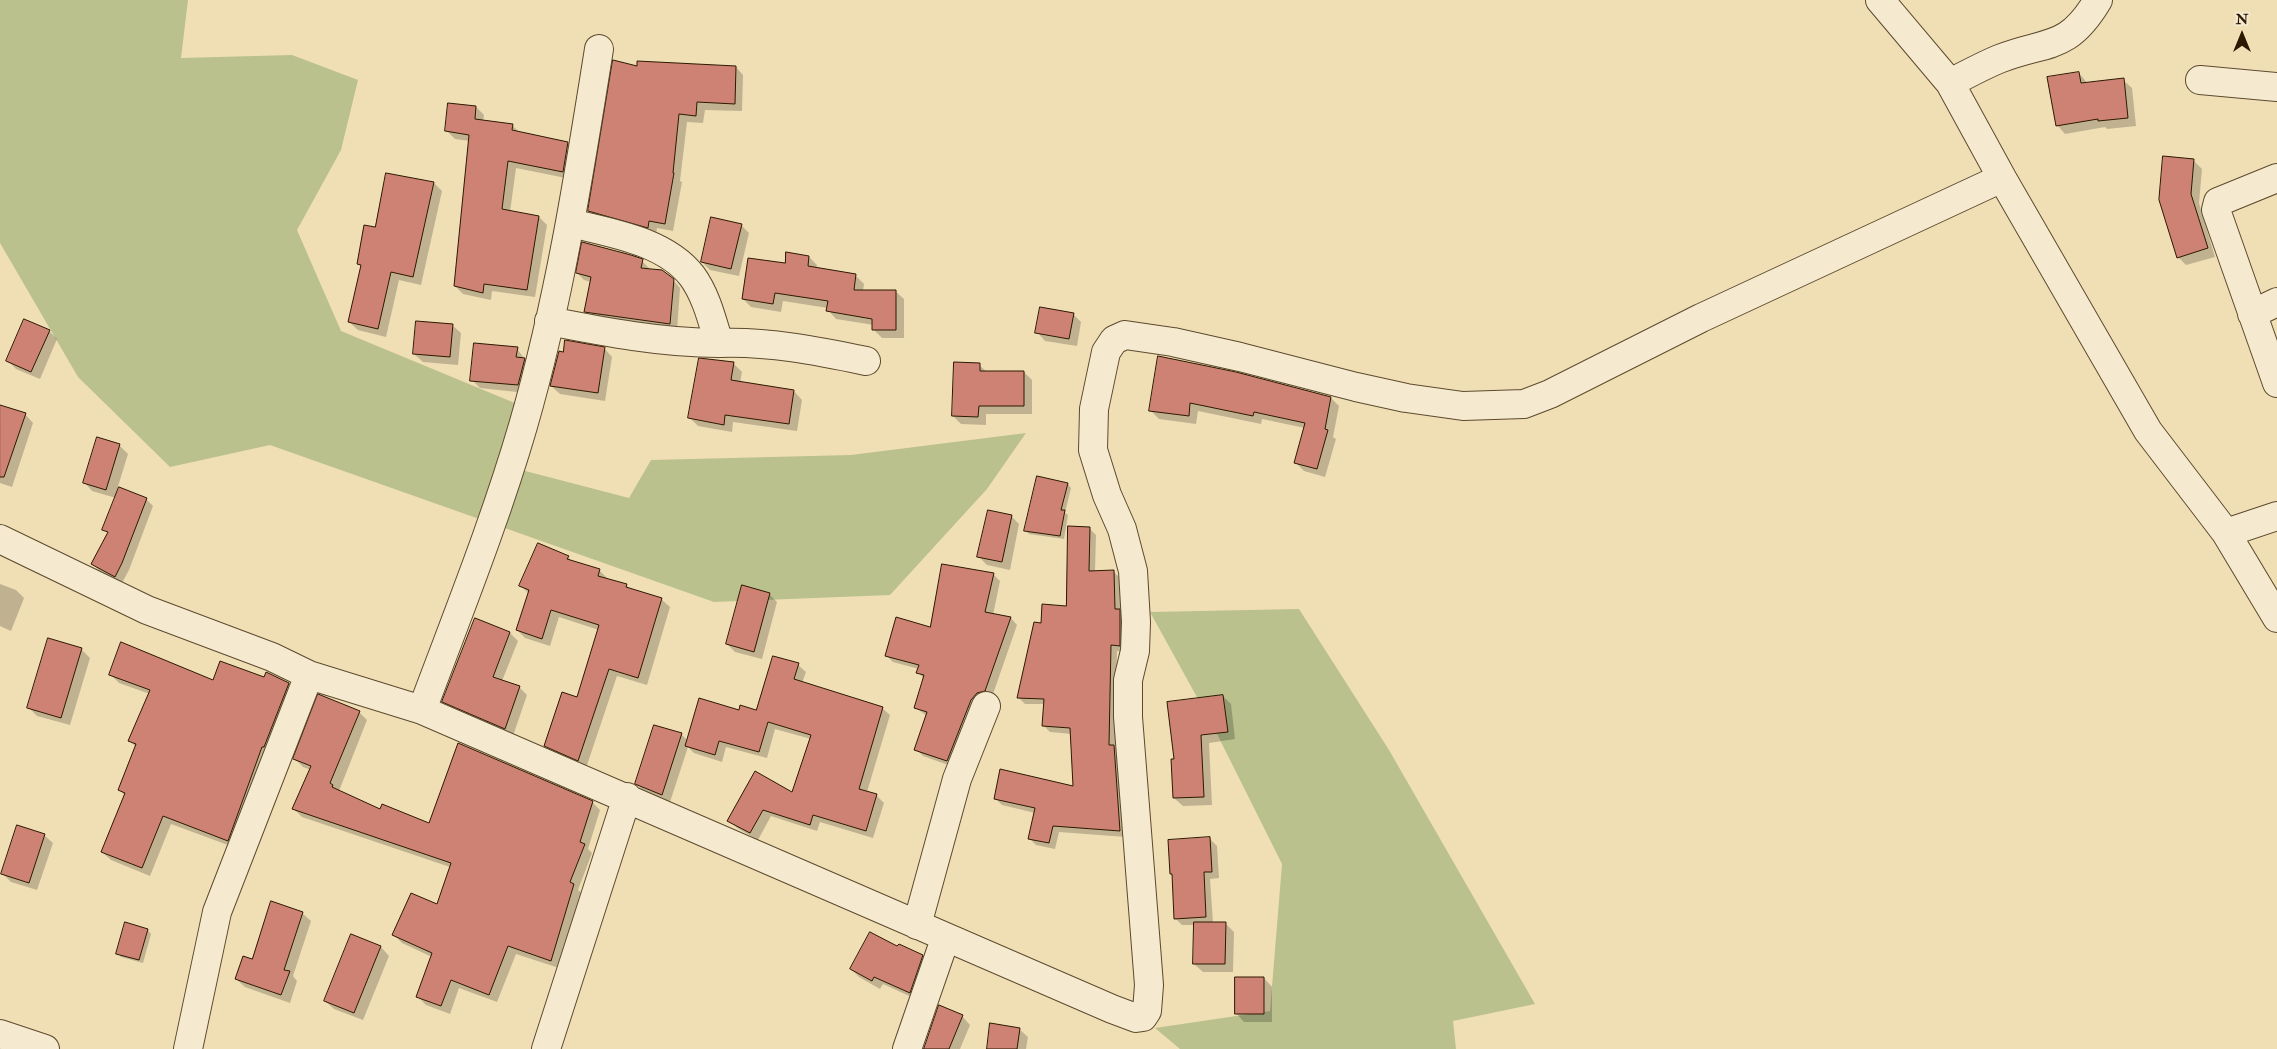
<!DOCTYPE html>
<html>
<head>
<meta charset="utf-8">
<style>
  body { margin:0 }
  #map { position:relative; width:2277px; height:1049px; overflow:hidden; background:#f0dfb5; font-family:"IM FELL Double Pica",serif }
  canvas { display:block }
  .north { position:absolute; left:2217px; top:10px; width:50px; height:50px; -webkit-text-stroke:4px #f5eacf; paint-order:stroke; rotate:0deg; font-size:14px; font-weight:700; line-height:20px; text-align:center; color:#2c1801 }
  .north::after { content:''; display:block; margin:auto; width:18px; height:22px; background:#2c1801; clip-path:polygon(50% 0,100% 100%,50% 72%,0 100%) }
</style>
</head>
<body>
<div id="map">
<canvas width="2277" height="1049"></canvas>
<div class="north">N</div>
</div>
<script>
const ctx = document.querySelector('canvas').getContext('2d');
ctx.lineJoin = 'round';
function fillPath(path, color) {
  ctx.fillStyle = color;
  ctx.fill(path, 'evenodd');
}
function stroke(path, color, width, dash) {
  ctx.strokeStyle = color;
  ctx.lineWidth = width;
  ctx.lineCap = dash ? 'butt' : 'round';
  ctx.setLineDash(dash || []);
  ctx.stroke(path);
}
const green = new Path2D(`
  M 0,0 L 188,0 L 181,58 L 292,55 L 358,80 L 341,150 L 297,230 L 341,331 L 522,406 L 510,467 L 629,498 L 651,460 L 851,455 L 1026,433 L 987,489 L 890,595 L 714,602 L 270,445 L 170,467 L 78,377 L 0,243 Z
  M 1299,609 L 1389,750 L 1535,1004 L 1453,1021 L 1456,1049 L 1180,1049 L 1155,1028 L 1270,1011 L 1282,864 L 1214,728 L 1150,612 Z`);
const shadow = new Path2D(`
  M 736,67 L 743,75 L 742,111 L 705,110 L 703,123 L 687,122 L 680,181 L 682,182 L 673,231 L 657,228 L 656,235 L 597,219 L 589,211 L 638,68 Z
  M 2079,73 L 2088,84 L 2123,80 L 2132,88 L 2136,126 L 2107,129 L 2105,127 L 2065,134 L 2057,125 Z
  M 476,107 L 484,115 L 483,121 L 512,125 L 520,133 L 568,143 L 576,151 L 571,179 L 516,168 L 510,212 L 539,217 L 547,225 L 535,297 L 492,291 L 491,300 L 463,294 L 455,286 L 470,141 L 455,139 L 446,130 Z
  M 2193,160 L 2202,169 L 2199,203 L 2215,257 L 2186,265 L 2178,257 Z
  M 434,183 L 442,191 L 421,285 L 399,280 L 386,337 L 358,330 L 349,322 L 362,267 L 358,264 L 376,228 Z
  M 741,225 L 749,233 L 739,276 L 710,270 L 702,262 Z
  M 809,257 L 817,265 L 816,269 L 856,276 L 864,284 L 863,291 L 895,291 L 904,299 L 904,338 L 882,338 L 874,330 L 874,325 L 836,319 L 828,310 L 828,308 L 783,301 L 781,312 L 751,307 L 743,299 L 786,265 Z
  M 642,261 L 649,268 L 649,270 L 673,280 L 680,288 L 677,331 L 593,318 L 586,311 L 591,282 L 584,280 L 577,273 Z
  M 1073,314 L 1081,322 L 1077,346 L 1045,341 L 1037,332 Z
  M 452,325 L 461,333 L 458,365 L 423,362 L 414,354 Z
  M 49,331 L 57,339 L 40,379 L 16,369 L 8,361 Z
  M 604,348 L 612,357 L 605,401 L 560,394 L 551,386 Z
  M 517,349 L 532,368 L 526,393 L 480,388 L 472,380 Z
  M 1159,357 L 1331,398 L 1339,406 L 1333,437 L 1336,439 L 1325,477 L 1304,471 L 1295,462 L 1305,428 L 1262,419 L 1261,424 L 1198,411 L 1196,424 L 1159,419 L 1151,411 Z
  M 734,364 L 742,372 L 740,383 L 794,391 L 802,400 L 797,431 L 733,422 L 732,432 L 698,426 L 690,418 Z
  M 979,365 L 987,372 L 1024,372 L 1032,380 L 1032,414 L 986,414 L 986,425 L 961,424 L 953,416 Z
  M 0,406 L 25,414 L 33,423 L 12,487 L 0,483 Z
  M 98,438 L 120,446 L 128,454 L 116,493 L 146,499 L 153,506 L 129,570 L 122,583 L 99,571 L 93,564 L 109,534 L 104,529 L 116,498 L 92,491 L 84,482 Z
  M 1068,484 L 1071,488 L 1065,513 L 1068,515 L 1064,539 L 1029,534 L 1025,530 Z
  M 1011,516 L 1019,524 L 1010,570 L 987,565 L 979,557 Z
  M 1089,528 L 1096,535 L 1095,572 L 1113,571 L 1120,578 L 1121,612 L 1126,617 L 1126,652 L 1117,651 L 1115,747 L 1121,753 L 1126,837 L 1059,832 L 1055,849 L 1036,845 L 1029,838 L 1035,813 L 1002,805 L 995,798 L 1074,788 L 1072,734 L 1050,732 L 1044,726 L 1045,704 L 1025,704 L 1018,697 L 1042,625 L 1068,608 Z
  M 568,557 L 574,563 L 600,571 L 608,579 L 626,585 L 631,590 L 661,599 L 670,607 L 647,685 L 617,676 L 586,768 L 554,754 L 546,746 L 578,699 L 599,630 L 559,617 L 550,646 L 525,638 L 517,630 L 529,594 L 521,586 Z
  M 993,574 L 1000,581 L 993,615 L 1011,618 L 1017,625 L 992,697 L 954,767 L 923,756 L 916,749 L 927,716 L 916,708 L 924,679 L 918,672 L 919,669 L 893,662 L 886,655 L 931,628 Z
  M 0,584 L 16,590 L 24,598 L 11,631 L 0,626 Z
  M 769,594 L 777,602 L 762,659 L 735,652 L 727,644 Z
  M 476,620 L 510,633 L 518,641 L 502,681 L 519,687 L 527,695 L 513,736 L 452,710 L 443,701 Z
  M 49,640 L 82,650 L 90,658 L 70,725 L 37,716 L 29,708 Z
  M 798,665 L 806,672 L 802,683 L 882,708 L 890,715 L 867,792 L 876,795 L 884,803 L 873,838 L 820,822 L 817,831 L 771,816 L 758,840 L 737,828 L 729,820 L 793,794 L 811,739 L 775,729 L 767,758 L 726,747 L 722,762 L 694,753 L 688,747 L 670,802 L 644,792 L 636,784 L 681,734 L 688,741 L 739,712 L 757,711 Z
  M 111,675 L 214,682 L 265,679 L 288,684 L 297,692 L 236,848 L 171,824 L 150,876 L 111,860 L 102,852 L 125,796 L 119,789 L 136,747 L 130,741 L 150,694 L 119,683 Z
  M 1223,696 L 1231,704 L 1235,739 L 1209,743 L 1212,805 L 1183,806 L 1174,798 L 1175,760 Z
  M 359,712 L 367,720 L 339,791 L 381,810 L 429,825 L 592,802 L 600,810 L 588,849 L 592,853 L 578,890 L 582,893 L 559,968 L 516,954 L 497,1002 L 459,988 L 450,1014 L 426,1005 L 418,997 L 432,957 L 402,943 L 394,935 L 438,905 L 450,867 L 302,817 L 294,809 L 311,770 L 303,767 L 295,759 Z
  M 44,835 L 53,843 L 37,890 L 11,882 L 2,873 Z
  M 1210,839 L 1217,846 L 1219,878 L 1210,879 L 1213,923 L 1225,923 L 1234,932 L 1233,972 L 1203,972 L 1194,964 L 1195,925 L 1182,925 L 1175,918 L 1174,876 L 1171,874 Z
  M 302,913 L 311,921 L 293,976 L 297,981 L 290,1003 L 245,987 L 236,979 Z
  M 148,930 L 151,934 L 143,963 L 121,957 L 117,953 Z
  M 352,936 L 381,947 L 389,956 L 363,1020 L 334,1009 L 325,1001 Z
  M 898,948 L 922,956 L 931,964 L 918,1000 L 883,984 L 880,989 L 859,977 L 851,969 Z
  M 1264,978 L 1272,987 L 1272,1022 L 1244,1022 L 1236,1013 Z
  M 962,1016 L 970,1025 L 960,1049 L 925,1049 Z
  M 1019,1029 L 1028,1037 L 1026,1049 L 988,1049 Z`);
const building = new Path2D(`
  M 613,60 L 637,66 L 637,61 L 736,66 L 735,104 L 697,102 L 696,116 L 679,114 L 673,173 L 674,173 L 665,224 L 649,221 L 648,228 L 588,211 Z
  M 2079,72 L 2081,83 L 2124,78 L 2128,118 L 2098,121 L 2098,119 L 2056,126 L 2047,77 Z
  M 448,103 L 476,106 L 475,119 L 513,124 L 512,130 L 568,142 L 563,172 L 508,161 L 502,209 L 539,216 L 527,290 L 484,284 L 483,293 L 454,286 L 469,135 L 445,131 Z
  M 2163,156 L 2194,159 L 2191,194 L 2208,248 L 2177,258 L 2159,200 Z
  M 386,173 L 434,182 L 413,277 L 391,272 L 378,329 L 348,322 L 361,265 L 357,264 L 364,225 L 375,227 Z
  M 711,217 L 742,224 L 731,269 L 701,262 Z
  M 582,242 L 631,255 L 643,259 L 641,268 L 662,270 L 674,279 L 670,324 L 584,312 L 591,277 L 576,273 Z
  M 786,252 L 809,256 L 808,266 L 856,274 L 854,290 L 896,290 L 896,330 L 872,330 L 872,319 L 826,311 L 828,301 L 775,293 L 773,304 L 742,299 L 748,258 L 785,263 Z
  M 1040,307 L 1074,313 L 1069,339 L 1035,333 Z
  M 24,319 L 50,330 L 31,372 L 6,361 Z
  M 416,321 L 453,324 L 450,357 L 413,354 Z
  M 565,340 L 605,347 L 598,393 L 550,386 L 559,351 L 563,352 Z
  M 474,343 L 518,347 L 516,357 L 525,358 L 518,385 L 470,381 Z
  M 1158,356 L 1236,372 L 1331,397 L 1325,429 L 1328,430 L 1317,469 L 1294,463 L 1305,423 L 1254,412 L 1253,416 L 1190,403 L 1189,416 L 1149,411 Z
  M 699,358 L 734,362 L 731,380 L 794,390 L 789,424 L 725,415 L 724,425 L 688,418 Z
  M 954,362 L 980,363 L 980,371 L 1024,371 L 1024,406 L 979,406 L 978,417 L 952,416 Z
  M 0,405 L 26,413 L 4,477 L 0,477 Z
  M 97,437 L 120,444 L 106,490 L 83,483 Z
  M 1037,476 L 1068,483 L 1061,510 L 1065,510 L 1060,536 L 1024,531 Z
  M 119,487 L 147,498 L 122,563 L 115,577 L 91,564 L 108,532 L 102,530 Z
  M 988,510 L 1012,515 L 1002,562 L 977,557 Z
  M 1068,526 L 1090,527 L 1089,571 L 1114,570 L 1115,609 L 1120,609 L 1120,646 L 1111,645 L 1109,745 L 1114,745 L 1120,831 L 1053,826 L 1049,843 L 1028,839 L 1035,808 L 994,799 L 1000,769 L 1073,786 L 1070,728 L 1042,726 L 1044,699 L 1017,698 L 1034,622 L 1041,623 L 1042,604 L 1066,606 Z
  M 538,543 L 569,556 L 567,559 L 600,569 L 598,576 L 627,584 L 626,587 L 662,598 L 638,678 L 609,669 L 578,761 L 544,746 L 562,692 L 577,697 L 599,625 L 551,610 L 542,639 L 516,630 L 529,590 L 519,586 Z
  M 942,564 L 994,573 L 985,612 L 1011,617 L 985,691 L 977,693 L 971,700 L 947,761 L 914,750 L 927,712 L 914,708 L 924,675 L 916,673 L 919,665 L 885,656 L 896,617 L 930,627 Z
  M 742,585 L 770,593 L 754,652 L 726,644 Z
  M 475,618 L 510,632 L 493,677 L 520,686 L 505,729 L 442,702 Z
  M 48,638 L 82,648 L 61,718 L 27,708 Z
  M 121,642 L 213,680 L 220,661 L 264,677 L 266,672 L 289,683 L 264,747 L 262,747 L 228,841 L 163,816 L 142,868 L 101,852 L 125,793 L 118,790 L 136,744 L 128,741 L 150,690 L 109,675 Z
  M 773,656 L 799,663 L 794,679 L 883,707 L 859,789 L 877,794 L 866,831 L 813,815 L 810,825 L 763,810 L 750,833 L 727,821 L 755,771 L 792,792 L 811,735 L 768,722 L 759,752 L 719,741 L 715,755 L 685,746 L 699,698 L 739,710 L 740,705 L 756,710 Z
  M 318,694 L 360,711 L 330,783 L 333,785 L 332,787 L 380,809 L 382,804 L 429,823 L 458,743 L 593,801 L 580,842 L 585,844 L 570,882 L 574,884 L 551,961 L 508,946 L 489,995 L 451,980 L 441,1006 L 416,997 L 432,953 L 392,935 L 411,893 L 437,904 L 451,863 L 292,809 L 311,766 L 293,759 Z
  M 1223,695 L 1228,732 L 1201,735 L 1204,797 L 1173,798 L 1171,759 L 1174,759 L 1167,702 Z
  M 654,725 L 682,733 L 662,795 L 635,784 Z
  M 17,825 L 45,834 L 29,883 L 1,874 Z
  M 1210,837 L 1212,872 L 1204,872 L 1206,917 L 1174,919 L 1172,874 L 1170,874 L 1168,840 Z
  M 271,901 L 303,912 L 284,970 L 290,971 L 281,995 L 235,979 L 243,956 L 252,959 Z
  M 125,922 L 148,929 L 139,960 L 116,954 Z
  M 1194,922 L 1226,922 L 1225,964 L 1193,964 Z
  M 870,932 L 897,946 L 899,944 L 923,955 L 910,993 L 874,977 L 872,981 L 850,969 Z
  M 351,934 L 381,946 L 354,1013 L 324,1001 Z
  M 1235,977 L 1264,977 L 1264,1014 L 1235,1014 Z
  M 939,1005 L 963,1015 L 949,1049 L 924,1049 Z
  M 990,1023 L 1020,1028 L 1017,1049 L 987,1049 Z`);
const street = new Path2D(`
  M 1880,0 L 1950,83 L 2002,178 L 2148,431 L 2226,533 L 2277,618
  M 2200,80 L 2277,87
  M 1950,83 C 1966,75 1982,66 1999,59 C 2047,40 2067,52 2098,0
  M 2277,178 L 2218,202 L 2216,210 L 2277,383
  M 571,223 C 611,233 665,241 692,276 C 706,295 712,320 719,343 C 768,341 818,351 866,361
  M 2252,314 L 2277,302
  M 549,321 C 605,332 662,343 719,343
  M 2226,533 L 2277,516
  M 0,539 L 147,610 L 272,657 L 309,675 L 422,710 L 1112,1009 L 1136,1018 L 1143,1017 L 1147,1011 L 1149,985 L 1128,717 L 1128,680 L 1135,651 L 1136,622 L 1133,571 L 1122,529 L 1107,495 L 1093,450 L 1094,409 L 1106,352 L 1114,340 L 1125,335 L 1173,342 L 1240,357 L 1356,387 L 1406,398 L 1463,406 L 1524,404 L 1550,394 L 1701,318 L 2002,178
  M 422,710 C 457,616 495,522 523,426 C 559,302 579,175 599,49
  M 917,925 L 957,779 L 986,706
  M 0,1034 L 45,1049
  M 188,1049 L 217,912 L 309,675
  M 546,1049 L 627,797
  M 907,1049 L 945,939`);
fillPath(green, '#bac18d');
fillPath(shadow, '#0003');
fillPath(building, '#cd8273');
stroke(building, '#2c1801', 1);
stroke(street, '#5d4a2e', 30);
stroke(street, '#f5eacf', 28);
</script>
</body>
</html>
